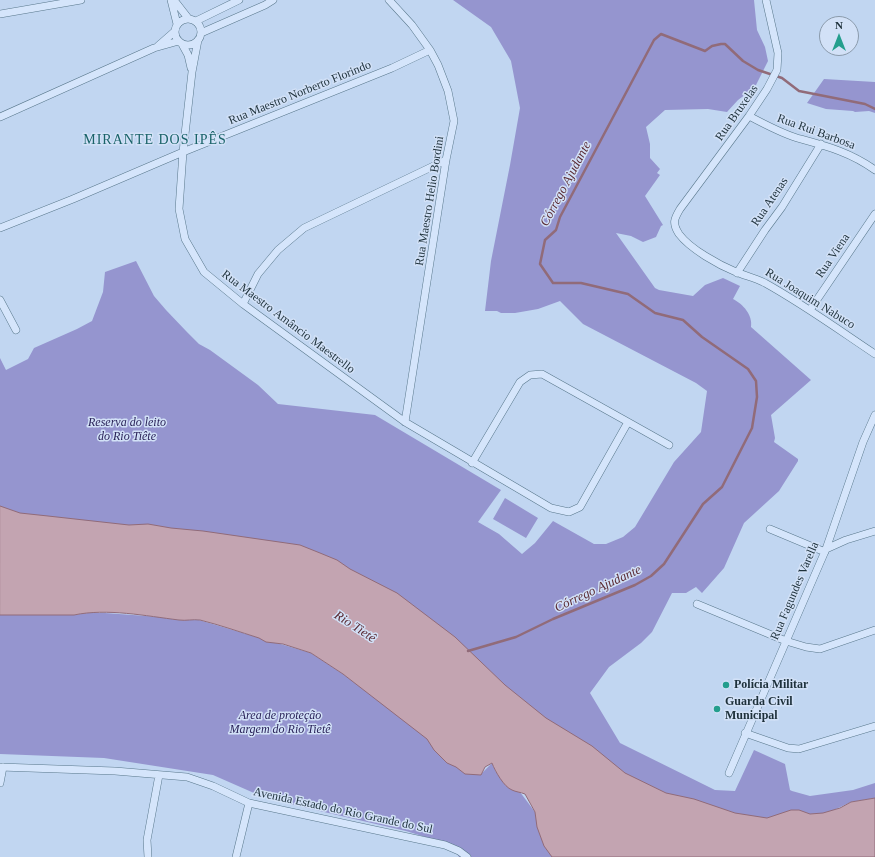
<!DOCTYPE html>
<html>
<head>
<meta charset="utf-8">
<style>
  body { margin:0 }
  #map { position:relative; width:875px; height:857px; overflow:hidden; background:#c1d6f1; font-family:Georgia,serif }
  canvas { display:block }
  .north { position:absolute; left:819px; top:16px; width:40px; height:40px; box-sizing:border-box; background:#d2e1f7; border:1px solid #8a9aab; border-radius:50%; rotate:0deg; font-size:11px; font-weight:700; line-height:16px; text-align:center; color:#1d303a }
  .north::after { content:''; display:block; margin:auto; width:14px; height:18px; background:#249e8d; clip-path:polygon(50% 0,100% 100%,50% 72%,0 100%) }
</style>
</head>
<body>
<div id="map">
<canvas width="875" height="857"></canvas>
<div class="north">N</div>
</div>
<script>
const ctx = document.querySelector('canvas').getContext('2d');
ctx.lineJoin = 'round';
function fillPath(path, color) {
  ctx.fillStyle = color;
  ctx.fill(path, 'evenodd');
}
function stroke(path, color, width, dash) {
  ctx.strokeStyle = color;
  ctx.lineWidth = width;
  ctx.lineCap = dash ? 'butt' : 'round';
  ctx.setLineDash(dash || []);
  ctx.stroke(path);
}
function label(font, color, halo, rows, align = 'center') {
  ctx.font = font + ' Georgia,serif';
  ctx.lineWidth = 3;
  ctx.setLineDash([]);
  ctx.textBaseline = 'middle';
  ctx.strokeStyle = halo;
  ctx.fillStyle = color;
  for (const [text, x, y, turn = 0] of rows) {
    ctx.save();
    ctx.translate(x, y);
    ctx.rotate((+turn || 0) * Math.PI / 180);
    ctx.textAlign = isNaN(turn) ? turn : align;
    if (halo) ctx.strokeText(text, 0, 0);
    ctx.fillText(text, 0, 0);
    ctx.restore();
  }
}
const green = new Path2D(`
  M 453,0 L 754,0 L 757,30 L 765,47 L 768,61 L 756,85 L 751,87 L 750,91 L 738,100 L 727,112 L 708,109 L 665,110 L 646,127 L 650,144 L 650,158 L 660,169 L 657,173 L 660,175 L 645,196 L 663,225 L 661,226 L 656,237 L 643,242 L 631,236 L 616,233 L 655,288 L 659,290 L 693,296 L 705,285 L 723,278 L 740,286 L 733,299 C 743,304 753,315 751,327 L 811,380 L 771,415 L 775,438 L 774,442 L 798,459 L 798,461 L 779,491 L 744,523 L 724,568 L 702,593 L 696,587 L 686,593 L 672,593 L 652,632 L 641,643 L 609,667 L 590,693 L 620,743 L 715,790 L 735,791 L 754,750 L 785,764 L 790,790 L 792,791 L 810,796 L 853,790 L 875,783 L 875,798 L 851,802 L 836,809 L 801,834 L 588,771 L 0,518 L 0,358 L 6,370 L 28,359 L 34,348 L 77,329 L 92,321 L 103,292 L 105,272 L 136,261 L 154,296 L 166,310 L 186,331 L 199,344 L 210,350 L 258,385 L 278,404 L 375,415 L 501,490 L 478,522 L 499,534 L 522,554 L 535,543 L 553,521 L 594,544 L 606,544 L 623,537 L 635,527 L 674,462 L 701,432 L 707,391 L 696,383 L 583,324 L 560,301 L 538,309 L 515,313 L 501,313 L 497,311 L 485,311 L 491,261 L 510,165 L 520,108 L 511,61 L 491,27 Z
  M 824,79 L 875,82 L 875,113 L 869,111 L 855,112 L 853,111 L 826,109 L 807,103 Z
  M 505,498 L 538,518 L 526,538 L 493,519 Z
  M 85,613 L 105,613 L 160,617 L 180,620 L 199,620 L 311,653 L 343,674 L 480,775 L 492,763 L 496,772 L 520,792 L 535,812 L 553,857 L 459,857 L 457,853 L 435,840 L 406,831 L 294,805 L 254,793 L 213,775 L 104,758 L 0,754 L 0,615 L 74,615 Z`);
const water = new Path2D(`
  M 0,506 L 20,513 L 48,516 L 129,525 L 148,524 L 171,528 L 203,531 L 300,545 L 320,553 L 337,560 L 350,569 L 397,593 L 455,637 L 505,685 L 546,718 L 592,746 L 625,773 L 666,793 L 694,799 L 735,813 L 767,818 L 791,810 L 799,810 L 810,814 L 823,813 L 840,808 L 851,802 L 875,798 L 875,857 L 552,857 L 544,846 L 537,827 L 535,812 L 525,794 C 520,792 516,792 512,790 C 504,787 495,771 492,763 L 485,767 L 481,775 L 465,774 L 456,767 L 447,763 L 434,750 L 427,739 L 343,674 L 311,653 L 283,644 L 266,642 L 259,638 C 240,632 220,625 200,620 C 193,619 186,621 179,620 C 146,616 107,608 74,615 L 0,615 Z`);
const stream = new Path2D(`
  M 468,651 L 516,637 L 553,619 L 635,585 L 651,576 L 664,564 L 703,504 L 722,487 L 752,428 L 757,397 L 756,381 L 748,369 L 702,337 L 683,320 L 655,313 L 628,294 L 581,283 L 553,283 L 540,264 L 545,240 L 556,230 L 560,217 L 654,40 L 661,34 L 705,51 L 712,46 L 721,44 L 725,44 L 743,61 L 758,70 L 782,78 L 799,91 L 865,104 L 875,109`);
const minor = new Path2D(`
  M 171,0 L 177,24
  M 174,0 L 188,18
  M 389,0 L 412,25 L 430,50 L 438,65 L 448,91 L 454,121 L 446,160 L 405,422
  M 766,0 L 778,53 L 777,70 L 767,89 L 749,116 L 680,209 C 674,219 672,223 679,234 C 690,249 719,265 736,272 C 746,276 755,278 765,283 C 803,304 839,330 875,354
  M 0,14 L 81,0
  M175 32a13 13 0 1 1 26 0a13 13 0 1 1-26 0Z
  M 196,21 L 239,0
  M 201,33 L 265,5 L 273,0
  M 198,40 L 192,72 L 183,152 L 179,209 L 185,239 L 204,272 L 243,304 L 405,422 L 551,508 L 569,512 L 580,507 L 628,422 L 542,374 L 530,375 L 520,382 L 472,463
  M 182,44 L 188,55 L 191,68
  M 158,46 L 174,32
  M 749,116 C 764,124 781,133 797,138 C 826,146 850,152 875,170
  M 0,117 L 154,48 L 179,41
  M 0,228 L 73,199 L 183,152 L 392,68 L 430,50
  M 737,273 L 765,230 L 782,207 L 821,144
  M 0,300 L 16,330
  M 243,304 L 258,274 L 278,250 L 304,228 L 446,160
  M 810,310 L 875,214
  M 628,422 L 669,445
  M 770,529 L 825,552
  M 826,549 L 846,540 L 875,531
  M 697,604 L 786,641 L 806,647 L 820,649 L 875,630
  M 745,733 L 788,748 L 799,749 L 875,726
  M 0,767 L 115,771 L 187,777 L 213,786 L 249,803 L 445,845 L 459,851 L 467,857
  M 729,773 L 826,549 L 863,442 L 875,415
  M 0,783 L 3,767
  M 148,857 L 147,840 L 159,775
  M 236,857 L 249,803`);
const markers = [
  [726,685,4,"#249e8d"],
  [717,709,4,"#249e8d"]
];
const streetNames = [
  ["Rua Maestro Norberto Florindo",300,93,-22],
  ["Rua Bruxelas",737,113,-55],
  ["Rua Rui Barbosa",816,132,20],
  ["Rua Maestro Helio Bordini",430,201,-81],
  ["Rua Atenas",770,202,-56],
  ["Rua Viena",833,256,-56],
  ["Rua Joaquim Nabuco",810,299,32],
  ["Rua Maestro Amâncio Maestrello",288,322,37],
  ["Rua Fagundes Varella",795,591,-67],
  ["Avenida Estado do Rio Grande do Sul",343,811,12]
];
const parkNames = [
  ["Reserva do leito",127,423],
  ["do Rio Tiête",127,437],
  ["Area de proteção",280,716],
  ["Margem do Rio Tietê",280,730]
];
const poiNames = [
  ["Polícia Militar",734,685],
  ["Guarda Civil",725,702],
  ["Municipal",725,716]
];
const waterNames = [
  ["Córrego Ajudante",566,184,-62],
  ["Córrego Ajudante",598,589,-25],
  ["Rio Tietê",355,627,33]
];
const quarterNames = [
  ["MIRANTE DOS IPÊS",155,140]
];
fillPath(green, '#9595cf');
fillPath(water, '#c3a4b1');
stroke(water, '#916b79', 1);
stroke(stream, '#916b79', 2.5);
stroke(minor, '#58778b', 8);
stroke(minor, '#d5e5fb', 7);
for (const [x, y, r, color] of markers) {
  const dot = new Path2D();
  dot.arc(x, y, r, 0, 2 * Math.PI);
  ctx.fillStyle = color;
  ctx.fill(dot);
  stroke(dot, '#d2e1f7', 1.5);
}
label('12px', '#1d303a', '#d2e1f7', streetNames);
label('italic 12px', '#292258', '#d2e1f7', parkNames);
label('bold 12px', '#1d303a', '#d2e1f7', poiNames, 'left');
label('italic 13px', '#5b2b34', '#d2e1f7', waterNames);
ctx.letterSpacing = '1px';
label('14px', '#1a6369', '#d2e1f7', quarterNames);
ctx.letterSpacing = '0px';
</script>
</body>
</html>
